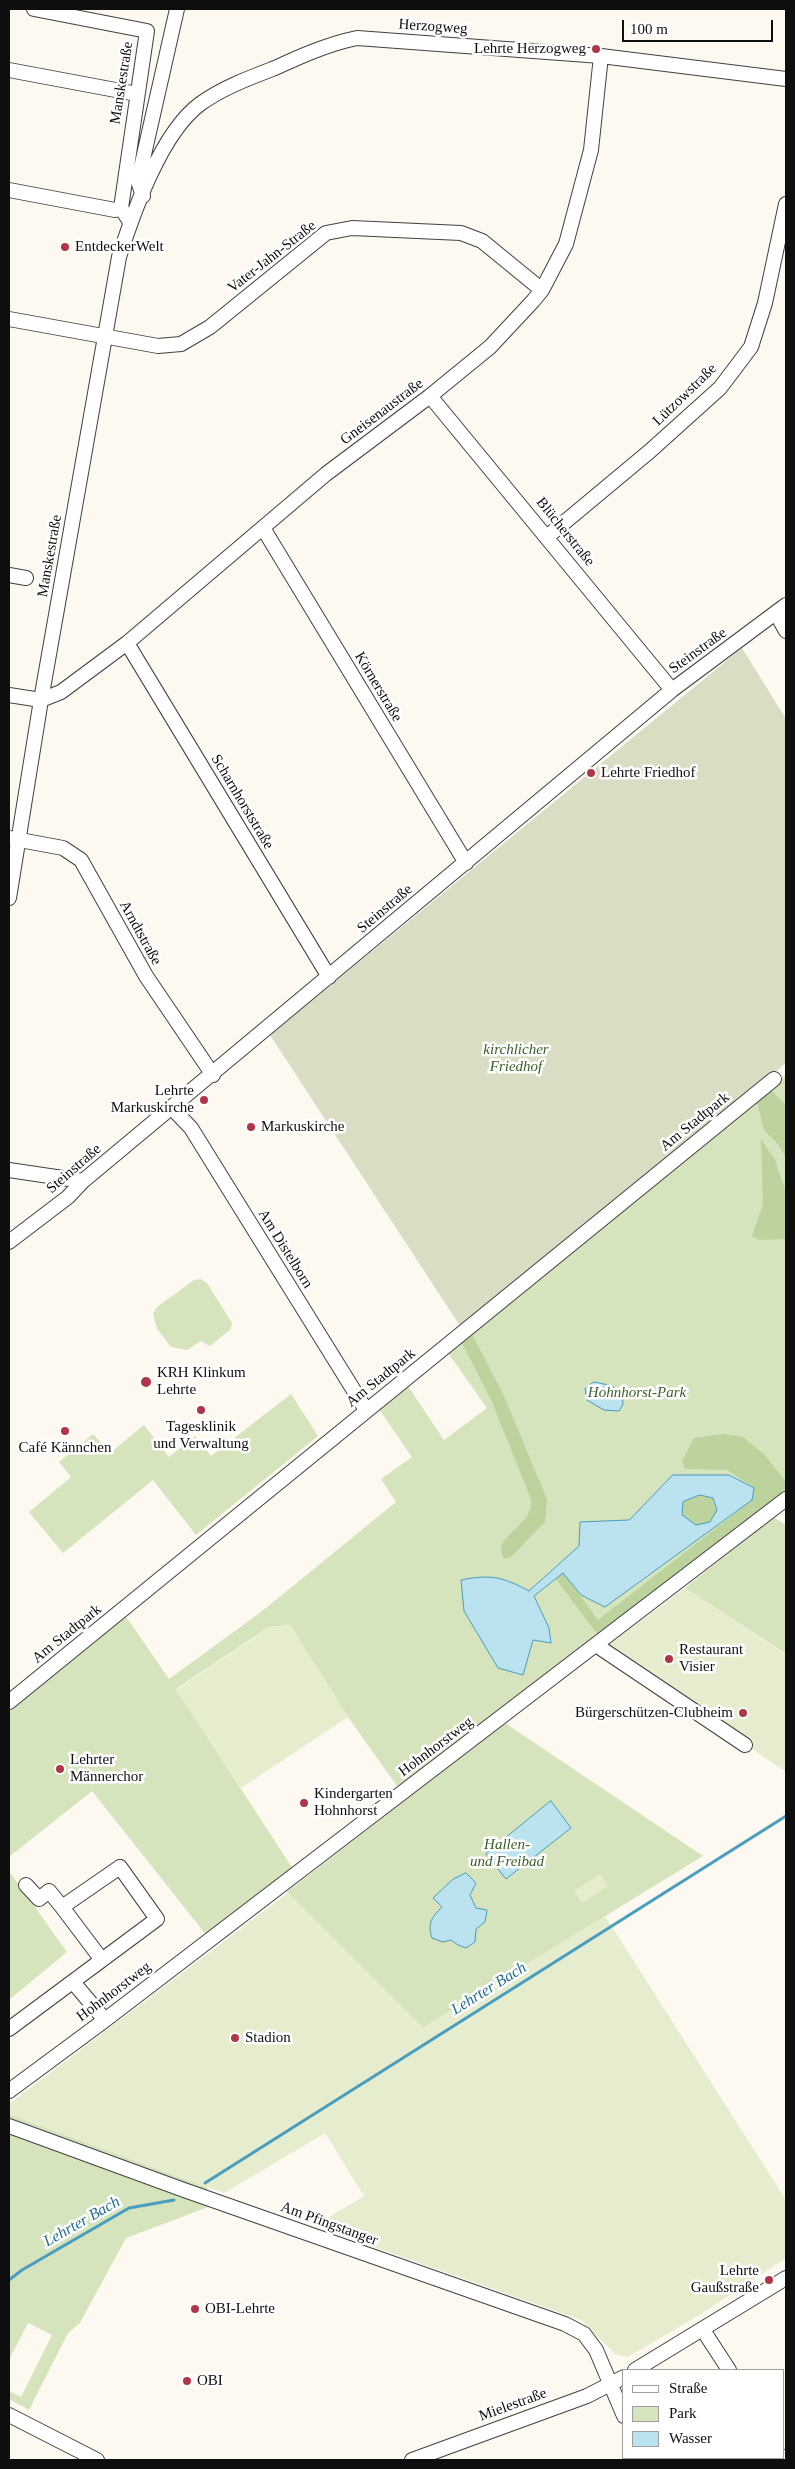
<!DOCTYPE html>
<html>
<head>
<meta charset="utf-8">
<style>
  body { margin:0 }
  #map { position:relative; width:795px; height:2469px; overflow:hidden; background:#fdf9f0; font-family:Georgia,serif }
  canvas { display:block }
  .frame { position:absolute; inset:0; border:10px solid #0e0e0e; pointer-events:none }
  .legend { position:absolute; left:622px; top:2369px; width:162px; height:90px; box-sizing:border-box; background:#fff; border:1px solid #9f9f9f; margin:0; padding:6px 9px; list-style:none; font-size:15px; color:#0e0e0e }
  .legend li { display:flex; align-items:center; gap:10px; height:25px }
  .legend b { width:25px; border:1px solid #9f9f9f }
  .scale { position:absolute; left:622px; top:20px; width:151px; height:22px; box-sizing:border-box; border:2px solid #0e0e0e; border-top:0; padding-left:6px; font-size:15px; line-height:18px; white-space:nowrap; color:#0e0e0e; -webkit-text-stroke:4px #fff; paint-order:stroke }
</style>
</head>
<body>
<div id="map">
<canvas width="795" height="2469"></canvas>
<div class="frame"></div>
<ul class="legend">
<li><b style="height:6px;background:#fff"></b>Straße</li>
<li><b style="height:14px;background:#d6e4bd"></b>Park</li>
<li><b style="height:14px;background:#bae2ef"></b>Wasser</li>
</ul>
<div class="scale">100 m</div>
</div>
<script>
const ctx = document.querySelector('canvas').getContext('2d');
ctx.lineJoin = 'round';
function fillPath(path, color) {
  ctx.fillStyle = color;
  ctx.fill(path, 'evenodd');
}
function stroke(path, color, width, dash) {
  ctx.strokeStyle = color;
  ctx.lineWidth = width;
  ctx.lineCap = dash ? 'butt' : 'round';
  ctx.setLineDash(dash || []);
  ctx.stroke(path);
}
function label(font, color, halo, rows, align = 'center') {
  ctx.font = font + ' Georgia,serif';
  ctx.lineWidth = 5;
  ctx.setLineDash([]);
  ctx.textBaseline = 'middle';
  ctx.strokeStyle = halo;
  ctx.fillStyle = color;
  for (const [text, x, y, turn = 0] of rows) {
    ctx.save();
    ctx.translate(x, y);
    ctx.rotate((+turn || 0) * Math.PI / 180);
    ctx.textAlign = isNaN(turn) ? turn : align;
    if (halo) ctx.strokeText(text, 0, 0);
    ctx.fillText(text, 0, 0);
    ctx.restore();
  }
}
const green = new Path2D(`
  M 786,1075 L 786,1499 L 402,1793 L 348,1717 L 290,1625 L 269,1627 L 176,1689 L 295,1872 L 302,1879 L 215,1946 L 92,1791 L 9,1857 L 9,1697 L 118,1605 L 169,1679 L 261,1612 L 396,1502 L 381,1479 L 412,1457 L 379,1409 L 408,1386 L 444,1440 L 487,1408 L 448,1353 Z
  M 201,1279 L 207,1283 L 232,1323 L 231,1329 L 210,1346 L 201,1341 L 187,1350 L 171,1347 L 157,1329 L 153,1314 L 157,1307 L 194,1280 Z
  M 291,1394 L 318,1436 L 196,1535 L 153,1480 L 63,1553 L 29,1512 L 71,1477 L 59,1462 L 93,1434 L 110,1453 L 144,1425 L 169,1457 L 195,1436 L 211,1456 Z
  M 773,1517 L 786,1525 L 786,1654 L 685,1588 Z
  M 505,1723 L 703,1856 L 423,2028 L 287,1892 Z
  M 9,1871 L 67,1952 L 9,2000 Z
  M 9,2114 L 207,2187 L 211,2206 L 126,2238 L 80,2323 L 68,2333 L 29,2410 L 9,2399 L 9,2391 L 21,2397 L 52,2335 L 28,2323 L 9,2360 Z`);
const forest = new Path2D(`
  M 772,1091 L 786,1105 L 786,1158 L 778,1144 L 764,1130 L 757,1102 Z
  M 761,1139 L 775,1160 L 786,1192 L 786,1239 L 759,1240 L 752,1236 L 763,1205 Z
  M 471,1332 L 504,1396 L 547,1499 L 545,1522 L 511,1557 L 505,1559 L 502,1556 L 501,1546 C 510,1529 534,1520 531,1499 L 492,1402 L 460,1339 Z
  M 723,1434 L 743,1437 L 764,1454 L 786,1482 L 786,1499 L 601,1639 L 556,1579 L 563,1572 L 598,1620 L 752,1500 L 754,1488 L 727,1470 L 685,1469 L 682,1461 L 694,1438 Z
  M 700,1495 L 713,1498 L 717,1510 L 710,1522 L 696,1525 L 682,1515 L 683,1501 Z`);
const cemetery = new Path2D(`
  M 742,648 L 786,719 L 786,1063 L 462,1329 L 270,1035 Z`);
const pitch = new Path2D(`
  M 685,1588 L 786,1655 L 786,1772 L 608,1651 L 607,1646 Z
  M 290,1625 L 348,1717 L 241,1788 L 176,1690 L 270,1627 Z
  M 600,1874 L 608,1886 L 582,1903 L 574,1891 Z
  M 288,1893 L 423,2028 L 605,1916 L 786,2200 L 786,2258 L 701,2314 L 628,2357 L 615,2354 L 581,2320 L 314,2226 L 364,2196 L 325,2133 L 224,2193 L 9,2114 L 9,2104 Z`);
const water = new Path2D(`
  M 594,1382 L 609,1385 L 622,1391 L 623,1404 L 619,1411 L 604,1410 L 587,1400 L 585,1389 Z
  M 673,1475 L 729,1475 L 754,1488 L 752,1500 L 605,1607 L 581,1595 L 563,1573 L 534,1596 L 549,1628 L 551,1643 L 533,1640 L 523,1675 L 498,1668 L 464,1611 L 461,1580 C 491,1574 503,1577 529,1591 L 579,1546 L 580,1522 L 629,1520 ZM 700,1495 L 713,1498 L 717,1510 L 710,1522 L 696,1525 L 682,1515 L 683,1502 Z
  M 551,1801 L 571,1828 L 506,1879 L 486,1854 Z
  M 466,1873 L 476,1883 L 470,1895 L 476,1908 L 487,1910 L 485,1922 L 476,1929 L 475,1942 L 466,1948 L 458,1945 L 451,1940 L 443,1942 L 432,1938 C 427,1923 432,1917 442,1907 L 433,1898 L 452,1880 Z`);
const stream = new Path2D(`
  M 205,2183 L 786,1816
  M 9,2280 L 22,2270 L 129,2208 L 174,2200`);
const minor = new Path2D(`
  M 34,9 L 147,31 L 121,208 L 130,222
  M 9,70 L 137,94
  M 9,190 L 115,210 L 121,208
  M 143,196 L 138,181 L 177,9
  M 9,319 L 158,346 L 181,344 L 210,327 L 326,233 L 352,228 L 461,233 L 482,241 L 542,290
  M 430,396 L 672,690
  M 263,528 L 466,863
  M 548,536 L 650,451 L 720,388 L 751,347 L 765,303 L 786,204
  M 9,575 L 26,578
  M 776,613 L 786,631
  M 127,643 L 329,977
  M 9,695 L 41,700 L 61,692 L 127,643 L 326,474 L 430,396 L 490,347 L 533,301 L 542,290 L 566,244 L 591,150 L 601,56
  M 9,838 L 63,848 L 81,860 L 146,976 L 213,1075
  M 9,898 L 41,700 L 119,257 C 134,211 161,133 200,104 C 222,88 249,78 275,68 C 301,56 328,44 357,38 L 601,56 L 786,79
  M 172,1108 L 191,1128 L 366,1410
  M 9,1170 L 83,1181
  M 9,1242 L 68,1197 L 83,1181 L 672,690 L 786,605
  M 596,1645 L 745,1745
  M 9,1702 L 774,1079
  M 26,1885 L 39,1899 L 49,1891 L 62,1907
  M 73,1982 L 105,2020
  M 9,2029 L 157,1919 L 120,1867 L 62,1907 L 102,1960
  M 9,2091 L 105,2020 L 786,1499
  M 9,2126 L 184,2190 L 565,2324 L 584,2334 L 596,2350 L 624,2416
  M 703,2330 L 729,2370
  M 635,2370 L 786,2278
  M 9,2415 L 97,2460
  M 784,2457 L 786,2460
  M 642,2458 L 643,2460
  M 412,2460 L 587,2396 L 624,2377`);
const markers = [
  [596,49,5,"#af3549"],
  [65,247,5,"#af3549"],
  [591,773,5,"#af3549"],
  [204,1100,5,"#af3549"],
  [251,1127,5,"#af3549"],
  [146,1382,6,"#af3549"],
  [201,1410,5,"#af3549"],
  [65,1431,5,"#af3549"],
  [669,1659,5,"#af3549"],
  [743,1713,5,"#af3549"],
  [60,1769,5,"#af3549"],
  [304,1803,5,"#af3549"],
  [235,2038,5,"#af3549"],
  [769,2280,5,"#af3549"],
  [195,2309,5,"#af3549"],
  [187,2381,5,"#af3549"]
];
const streetNames = [
  ["Herzogweg",433,27,4],
  ["Manskestraße",122,83,-81],
  ["Vater-Jahn-Straße",272,257,-38],
  ["Lützowstraße",685,395,-44],
  ["Gneisenaustraße",382,412,-37],
  ["Blücherstraße",565,532,51],
  ["Manskestraße",50,556,-80],
  ["Steinstraße",698,651,-36],
  ["Körnerstraße",378,687,59],
  ["Scharnhorststraße",242,802,59],
  ["Steinstraße",385,909,-40],
  ["Arndtstraße",140,933,61],
  ["Am Stadtpark",695,1122,-39],
  ["Steinstraße",74,1169,-41],
  ["Am Distelborn",285,1249,58],
  ["Am Stadtpark",381,1378,-39],
  ["Am Stadtpark",67,1634,-39],
  ["Hohnhorstweg",436,1747,-37],
  ["Hohnhorstweg",114,1992,-37],
  ["Am Pfingstanger",329,2224,20],
  ["Mielestraße",513,2405,-20]
];
const poiNames = [
  ["Lehrte Herzogweg",586,49,"right"],
  ["EntdeckerWelt",75,247],
  ["Lehrte Friedhof",601,773],
  ["Lehrte",194,1091,"right"],
  ["Markuskirche",194,1108,"right"],
  ["Markuskirche",261,1127],
  ["KRH Klinkum",157,1373],
  ["Lehrte",157,1390],
  ["Tagesklinik",201,1427,"center"],
  ["und Verwaltung",201,1444,"center"],
  ["Café Kännchen",65,1448,"center"],
  ["Restaurant",679,1650],
  ["Visier",679,1667],
  ["Bürgerschützen-Clubheim",733,1713,"right"],
  ["Lehrter",70,1760],
  ["Männerchor",70,1777],
  ["Kindergarten",314,1794],
  ["Hohnhorst",314,1811],
  ["Stadion",245,2038],
  ["Lehrte",759,2271,"right"],
  ["Gaußstraße",759,2288,"right"],
  ["OBI-Lehrte",205,2309],
  ["OBI",197,2381]
];
const parkNames = [
  ["kirchlicher",516,1050],
  ["Friedhof",516,1067],
  ["Hohnhorst-Park",637,1393],
  ["Hallen-",507,1845],
  ["und Freibad",507,1862]
];
const waterNames = [
  ["Lehrter Bach",489,1989,-32],
  ["Lehrter Bach",82,2222,-30]
];
fillPath(green, '#d6e4bd');
fillPath(forest, '#bcd39e');
fillPath(cemetery, '#d8ddc3');
fillPath(pitch, '#e5edce');
fillPath(water, '#bae2ef');
stroke(water, '#499dbe', 1);
stroke(stream, '#499dbe', 3);
stroke(minor, '#414141', 16);
stroke(minor, '#fff', 14);
for (const [x, y, r, color] of markers) {
  const dot = new Path2D();
  dot.arc(x, y, r, 0, 2 * Math.PI);
  ctx.fillStyle = color;
  ctx.fill(dot);
  stroke(dot, '#fff', 2);
}
label('15px', '#0e0e0e', '#fff', streetNames);
label('15px', '#0e0e0e', '#fff', poiNames, 'left');
label('italic 15px', '#385e25', '#fff', parkNames);
label('italic 16px', '#246f92', '#fff', waterNames);
</script>
</body>
</html>
